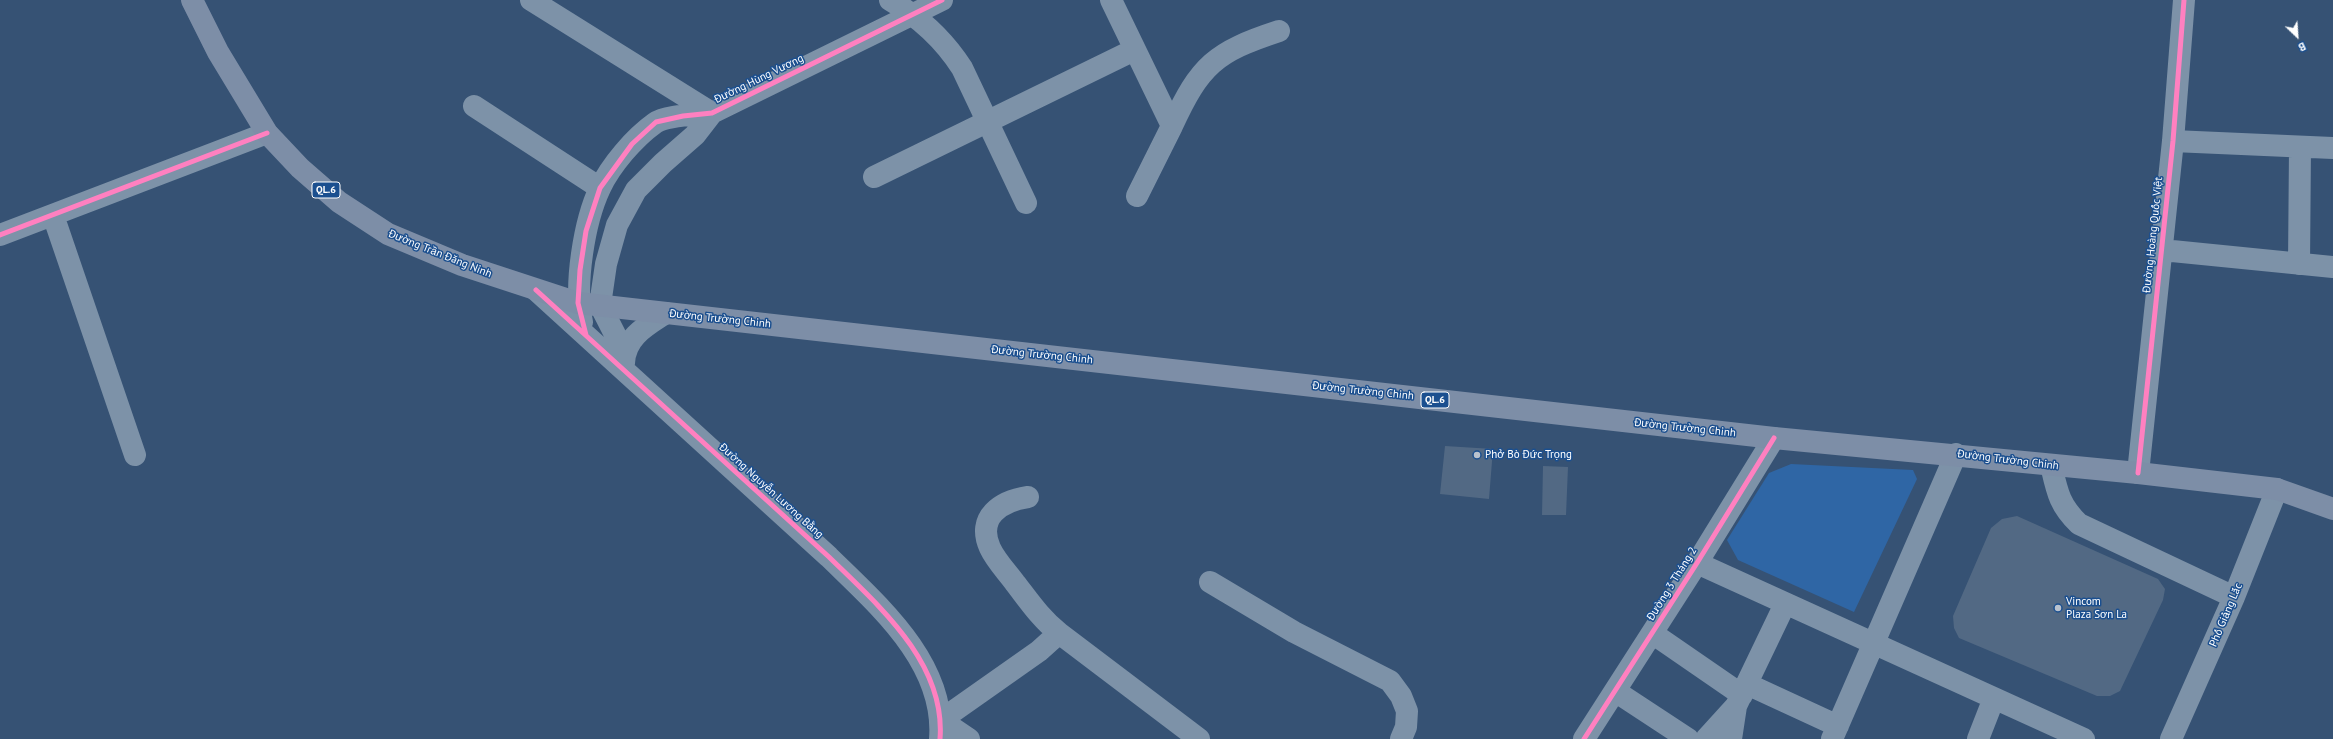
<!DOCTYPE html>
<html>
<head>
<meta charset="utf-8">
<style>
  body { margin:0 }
  #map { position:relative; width:2333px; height:739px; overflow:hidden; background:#365274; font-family:"PT Sans",sans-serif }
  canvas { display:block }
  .north { position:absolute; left:2277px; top:16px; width:40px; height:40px; -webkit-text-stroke:3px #1b4f8f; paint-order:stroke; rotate:155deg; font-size:11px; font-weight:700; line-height:16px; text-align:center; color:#fff }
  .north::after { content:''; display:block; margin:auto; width:14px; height:18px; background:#fff; clip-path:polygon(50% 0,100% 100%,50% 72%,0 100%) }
</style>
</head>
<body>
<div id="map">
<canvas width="2333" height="739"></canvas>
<div class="north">B</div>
</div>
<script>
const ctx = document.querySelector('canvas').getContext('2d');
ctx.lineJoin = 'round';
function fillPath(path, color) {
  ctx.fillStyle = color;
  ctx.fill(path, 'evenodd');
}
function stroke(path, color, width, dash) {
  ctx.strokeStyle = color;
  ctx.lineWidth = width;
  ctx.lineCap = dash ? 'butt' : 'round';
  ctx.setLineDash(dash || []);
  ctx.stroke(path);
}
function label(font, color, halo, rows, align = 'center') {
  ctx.font = font + ' "PT Sans",sans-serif';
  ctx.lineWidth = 3;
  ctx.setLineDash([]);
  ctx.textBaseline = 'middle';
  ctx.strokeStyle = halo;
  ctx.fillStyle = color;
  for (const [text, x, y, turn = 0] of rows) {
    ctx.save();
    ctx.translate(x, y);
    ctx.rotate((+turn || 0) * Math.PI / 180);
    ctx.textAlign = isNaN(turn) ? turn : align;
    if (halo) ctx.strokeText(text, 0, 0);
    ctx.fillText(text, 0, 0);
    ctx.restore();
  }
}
const green = new Path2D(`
  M 1791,464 L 1913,470 L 1917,479 L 1854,612 L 1738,560 L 1727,540 L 1769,473 Z`);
const building = new Path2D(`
  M 1445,446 L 1493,449 L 1489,499 L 1440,494 Z
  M 1543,466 L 1568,467 L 1566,515 L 1542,515 Z
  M 2017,516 L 2158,579 L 2165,589 L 2163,600 L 2120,691 L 2110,696 L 2097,696 L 1959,638 L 1954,628 L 1953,616 L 1991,528 L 2002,519 Z`);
const minor = new Path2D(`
  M 531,0 L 712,113
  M 890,0 C 919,17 944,40 962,68 L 1026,203
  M 1111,0 L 1172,126 L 1137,196
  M 474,106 L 600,188
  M 1172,126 C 1200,65 1215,52 1279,31
  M 2173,141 L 2333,148
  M 874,177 L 1134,50
  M 53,215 L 135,455
  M 0,235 L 267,133
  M 2162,250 L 2333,267
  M 2299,264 L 2300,147
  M 536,290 L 829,557 C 879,606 946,663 940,739
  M 582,322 C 574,285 584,222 600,188 C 611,165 634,138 655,123 C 666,115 697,115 712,113 L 942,0
  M 624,352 L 600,305 L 606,264 L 617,225 L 636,190 L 663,163 L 695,135 L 712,113
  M 624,363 C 625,337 646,326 666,313
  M 2051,465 C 2057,491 2059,505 2079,524 L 2234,597
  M 2138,473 L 2173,141 L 2184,0
  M 1697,563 L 2084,739
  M 1210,582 L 1294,632 L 1390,681 L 1401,696 L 1407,711 L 1406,727 L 1401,739
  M 1059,633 L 1199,739
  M 1652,633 L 1742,695
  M 1747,684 L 1838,726
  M 1615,691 L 1688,739
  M 969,739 L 941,720 L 1039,651 L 1059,633 C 1041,619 1029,601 1015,583 C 1007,572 996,561 990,548 C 976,517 1001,501 1028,497
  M 1584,739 L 1697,563 L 1774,438
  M 1706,739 L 1736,706 L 1785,604
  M 1731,739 L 1736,706
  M 1832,739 L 1956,454
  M 1978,739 L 1994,698
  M 2171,739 L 2234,597 L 2277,489`);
const major = new Path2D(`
  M 192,0 L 218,52 L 267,133 L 300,168 L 339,202 L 388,234 L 462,265 L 578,303 L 1774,438 L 2138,473 L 2277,489 L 2333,509`);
const cycleway = new Path2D(`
  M 0,235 L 267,133
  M 536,290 L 829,557 C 879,606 946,663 940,739
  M 586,335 L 578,303 L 580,270 L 586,231 L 600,188 L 632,144 L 656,122 L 683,116 L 712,113 L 942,0
  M 2138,473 L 2173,141 L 2184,0
  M 1584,739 L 1697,563 L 1774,438`);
const markers = [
  [1477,455,4,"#b9c2ce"],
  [2058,608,4,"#b9c2ce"]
];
const shields = [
  [326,190,28],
  [1435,400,28]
];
const shieldNames = [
  ["QL.6",326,190],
  ["QL.6",1435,400]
];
const streetNames = [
  ["Đường Hùng Vương",759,79,-26],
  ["Đường Hoàng Quốc Việt",2153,235,-84],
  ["Đường Trần Đăng Ninh",440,254,22],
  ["Đường Trường Chinh",720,319,6],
  ["Đường Trường Chinh",1042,355,6],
  ["Đường Trường Chinh",1363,391,6],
  ["Đường Trường Chinh",1685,428,6],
  ["Đường Trường Chinh",2008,460,7],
  ["Đường Nguyễn Lương Bằng",771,491,42],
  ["Đường 3 Tháng 2",1672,584,-58],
  ["Phố Giảng Lắc",2226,615,-67]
];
const poiNames = [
  ["Phở Bò Đức Trọng",1485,455],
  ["Vincom",2066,602],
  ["Plaza Sơn La",2066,615]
];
fillPath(green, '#2f66a5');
fillPath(building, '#526984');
stroke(minor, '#7d92a8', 22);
stroke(major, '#7d8ea7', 22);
stroke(cycleway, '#ff80c0', 5);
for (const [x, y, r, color] of markers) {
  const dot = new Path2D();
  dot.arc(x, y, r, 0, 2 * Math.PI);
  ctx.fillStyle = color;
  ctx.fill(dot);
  stroke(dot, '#1b4f8f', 1.5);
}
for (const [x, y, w] of shields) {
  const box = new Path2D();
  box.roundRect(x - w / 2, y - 8, w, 16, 3);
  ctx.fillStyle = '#1b4f8f';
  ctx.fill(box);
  stroke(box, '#fff', 1);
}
label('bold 10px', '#fff', null, shieldNames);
label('11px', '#fff', '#1b4f8f', streetNames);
label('11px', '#fff', '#1b4f8f', poiNames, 'left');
</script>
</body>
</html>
